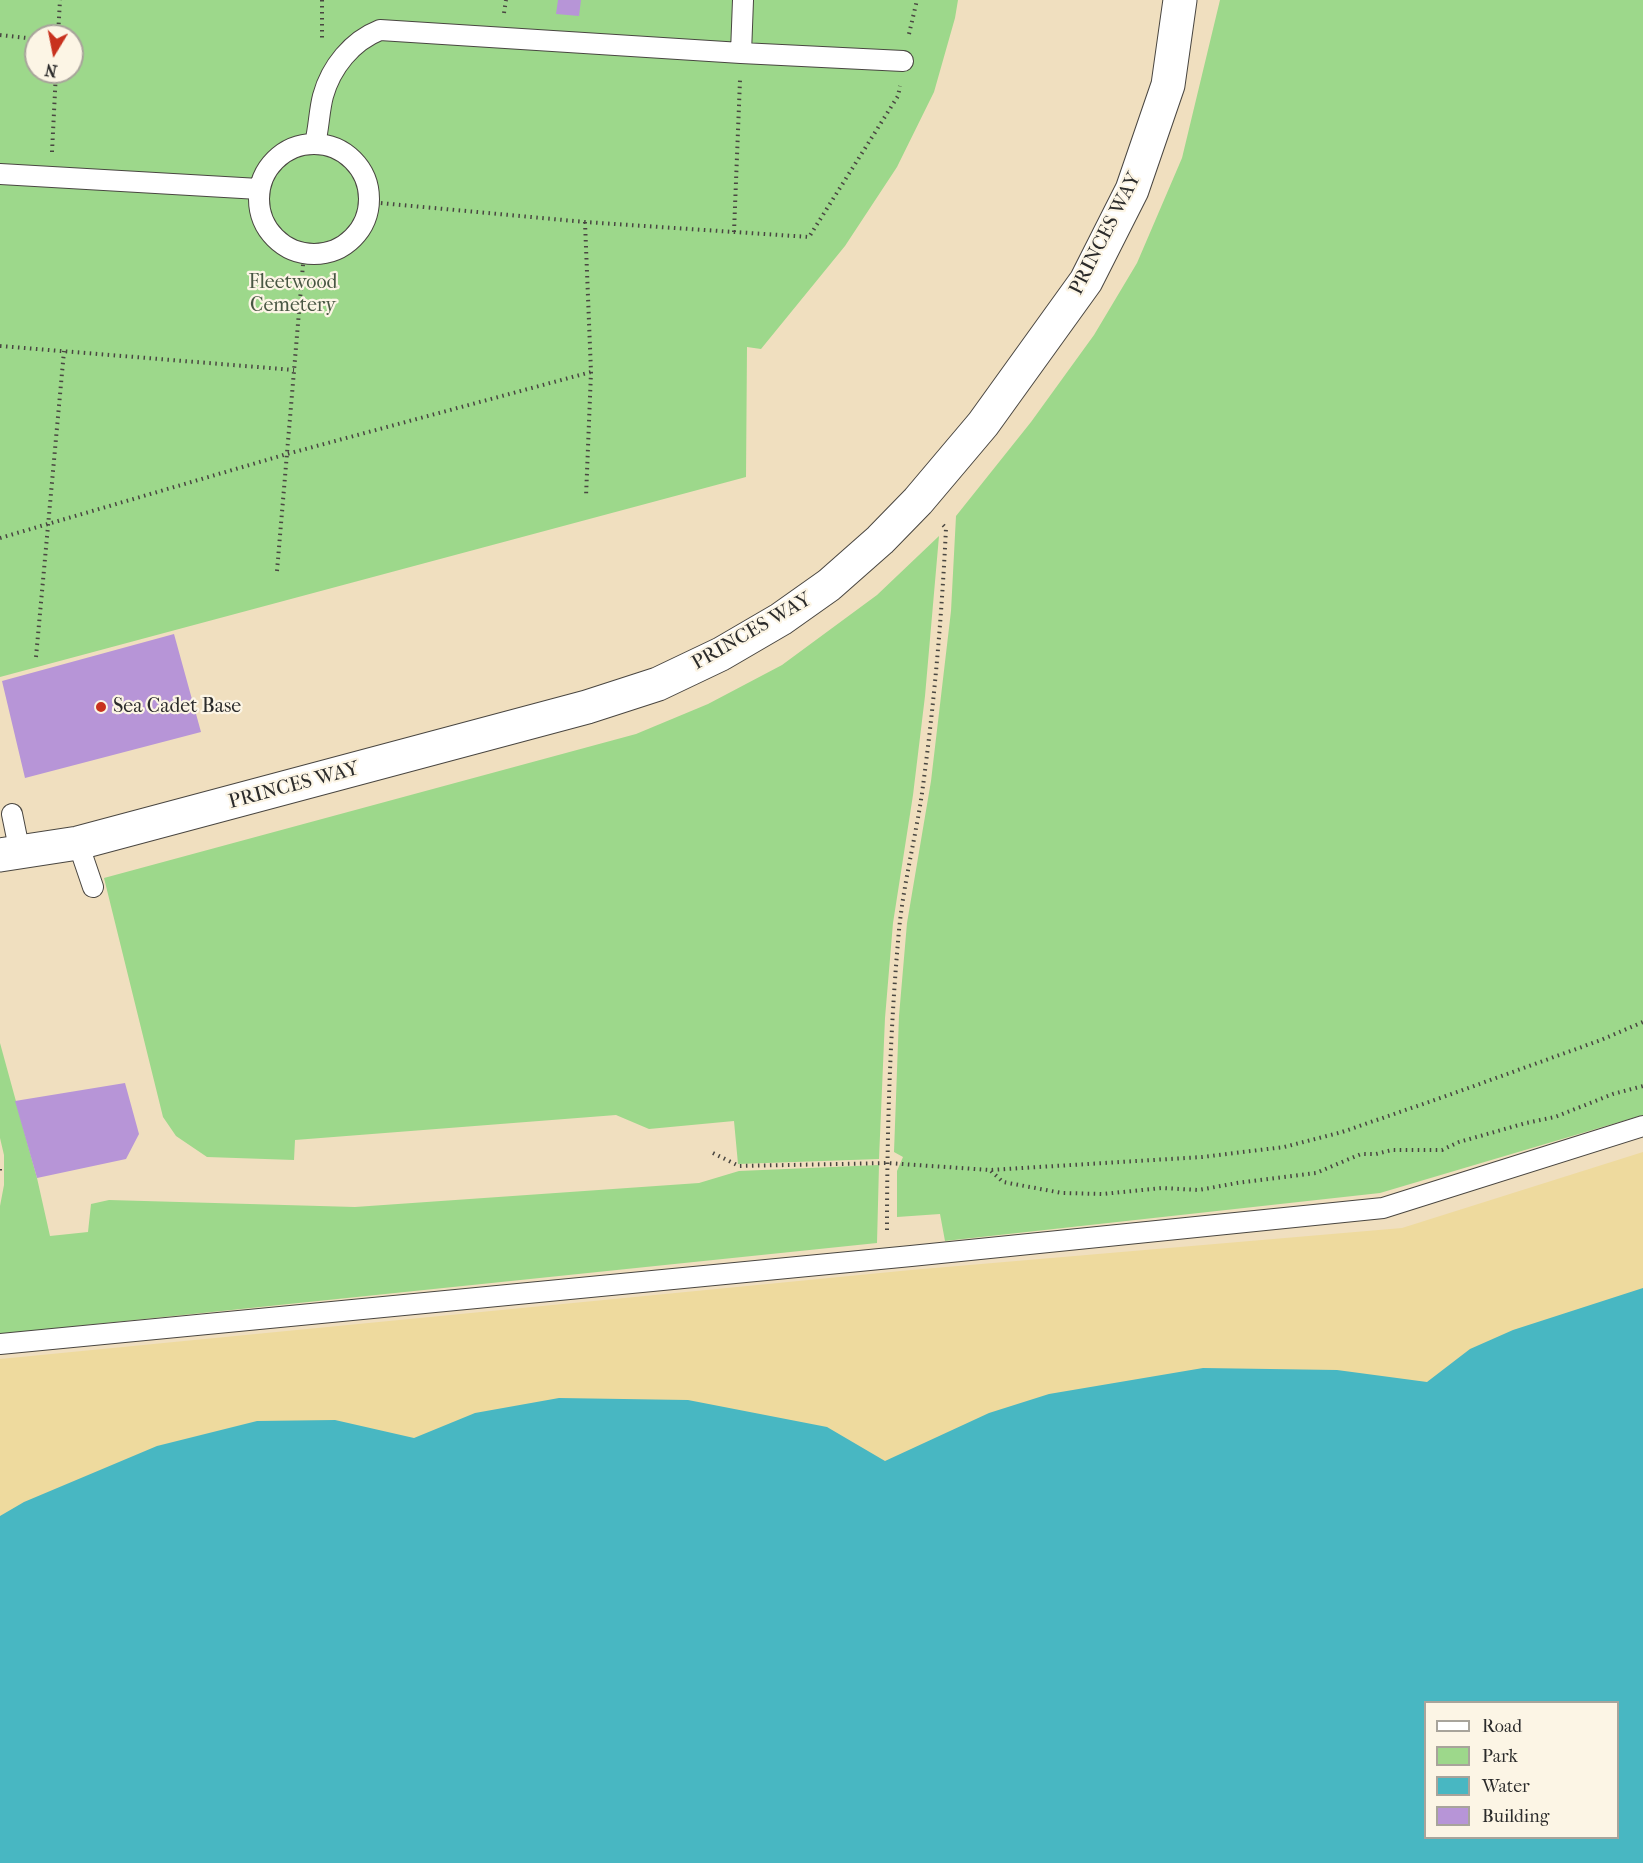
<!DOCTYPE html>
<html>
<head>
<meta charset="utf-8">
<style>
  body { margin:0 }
  #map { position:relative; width:1643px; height:1863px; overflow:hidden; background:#f0dfbf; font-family:"IM FELL French Canon",serif }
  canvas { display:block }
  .legend { position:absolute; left:1424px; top:1701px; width:195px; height:138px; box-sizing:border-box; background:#fcf5e5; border:2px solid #a8a49b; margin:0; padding:8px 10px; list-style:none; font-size:18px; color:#2b2b2b }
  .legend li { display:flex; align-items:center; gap:12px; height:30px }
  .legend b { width:30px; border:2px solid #a8a49b }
  .north { position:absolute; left:24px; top:24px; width:60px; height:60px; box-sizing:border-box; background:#fcf5e5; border:2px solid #a8a49b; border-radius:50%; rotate:190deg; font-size:16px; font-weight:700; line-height:24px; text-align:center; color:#2b2b2b }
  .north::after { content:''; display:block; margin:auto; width:21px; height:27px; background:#c8321e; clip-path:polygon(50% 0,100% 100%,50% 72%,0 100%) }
</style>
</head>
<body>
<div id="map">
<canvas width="1643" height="1863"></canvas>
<ul class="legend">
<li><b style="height:8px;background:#fff"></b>Road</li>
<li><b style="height:16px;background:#9dd88b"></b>Park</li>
<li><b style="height:16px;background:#48b7c2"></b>Water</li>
<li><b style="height:16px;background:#b795d7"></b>Building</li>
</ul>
<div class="north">N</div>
</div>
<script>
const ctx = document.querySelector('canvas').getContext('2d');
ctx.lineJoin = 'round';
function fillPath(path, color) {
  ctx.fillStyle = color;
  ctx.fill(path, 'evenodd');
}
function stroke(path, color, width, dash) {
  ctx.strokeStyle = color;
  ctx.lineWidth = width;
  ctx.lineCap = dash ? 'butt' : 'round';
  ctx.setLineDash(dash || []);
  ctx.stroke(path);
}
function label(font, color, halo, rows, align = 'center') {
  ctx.font = font + ' "IM FELL French Canon",serif';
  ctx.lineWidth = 4.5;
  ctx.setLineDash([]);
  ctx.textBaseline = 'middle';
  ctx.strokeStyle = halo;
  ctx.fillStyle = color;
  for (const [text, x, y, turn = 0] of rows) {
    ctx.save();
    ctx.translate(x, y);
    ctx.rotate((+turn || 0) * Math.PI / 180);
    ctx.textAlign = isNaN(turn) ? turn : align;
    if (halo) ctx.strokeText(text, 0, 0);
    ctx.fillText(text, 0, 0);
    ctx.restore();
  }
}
const green = new Path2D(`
  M 0,0 L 958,0 L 955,18 L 934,92 L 897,167 L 845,246 L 761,349 L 747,347 L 746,477 L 0,677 ZM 36,36 L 72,36 L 72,72 L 36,72 Z
  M 1220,0 L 1643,0 L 1643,1115 L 1380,1193 L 945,1241 L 940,1214 L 897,1217 L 897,1171 L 903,1157 L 894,1152 L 899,1016 L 907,923 L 931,781 L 951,611 L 956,516 L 1031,422 L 1094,335 L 1137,263 L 1182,158 Z
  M 939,536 L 925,696 L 913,795 L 893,923 L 885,1018 L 879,1159 L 738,1164 L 734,1121 L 649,1129 L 616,1115 L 295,1140 L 294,1160 L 207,1157 L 176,1136 L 163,1117 L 104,878 L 636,734 L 708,704 L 782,665 L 877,595 Z
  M 0,1043 L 37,1178 L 50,1236 L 88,1232 L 91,1204 L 109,1200 L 355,1207 L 699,1183 L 739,1171 L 879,1165 L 877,1243 L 0,1334 L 0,1206 L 4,1185 L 4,1155 L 0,1138 Z`);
const sand = new Path2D(`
  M 1643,1152 L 1643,1863 L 0,1863 L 0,1359 L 911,1270 L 1402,1228 ZM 1426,1702 L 1618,1702 L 1618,1838 L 1426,1838 Z`);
const water = new Path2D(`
  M 1643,1288 L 1643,1863 L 0,1863 L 0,1516 L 24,1502 L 157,1446 L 257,1421 L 335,1420 L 414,1438 L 475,1413 L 559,1398 L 688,1400 L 827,1427 L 885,1461 L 989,1413 L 1049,1394 L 1203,1368 L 1337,1370 L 1427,1382 L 1470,1349 L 1513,1330 ZM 1426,1702 L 1618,1702 L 1618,1838 L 1426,1838 Z`);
const building = new Path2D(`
  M 558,0 L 581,0 L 579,16 L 556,14 Z
  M 174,634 L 201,732 L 25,778 L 2,681 Z
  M 125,1083 L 139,1134 L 126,1159 L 37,1178 L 15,1101 Z`);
const path = new Path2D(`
  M 322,0 L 322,38
  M 504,13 L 506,0
  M 909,34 L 917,0
  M 0,35 L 36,39
  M 58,36 L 60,0
  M 52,152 L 56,72
  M 369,202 L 585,222 L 809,237 L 898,96 L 900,86
  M 585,222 L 591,372 L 586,497
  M 734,232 L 740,80
  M 0,346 L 294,370
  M 0,538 L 287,454 L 591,372
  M 277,571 L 304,253
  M 36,657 L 64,351
  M 713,1153 L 739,1166 L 887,1163 L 990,1170 L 1202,1157 L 1284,1147 L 1342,1132 L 1449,1095 L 1601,1040 L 1643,1022
  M 0,1169 L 0,1175
  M 991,1171 L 1003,1182 L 1062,1193 L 1103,1194 L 1162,1188 L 1199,1190 L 1237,1183 L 1316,1173 L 1361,1154 L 1376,1154 L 1392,1150 L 1442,1150 L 1459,1142 L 1526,1123 L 1555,1117 L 1613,1094 L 1643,1086
  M 887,1230 C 887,1130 890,1030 899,930 C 904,879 918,829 924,778 C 935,695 942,612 946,528 L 941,523`);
const service = new Path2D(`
  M 741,53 L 903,61
  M 315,143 C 319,128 319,111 323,96 C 331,67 352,41 380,30 L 741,53 L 743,0
  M259 199a55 55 0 1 1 110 0a55 55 0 1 1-110 0Z
  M 0,174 L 259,189
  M 12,814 L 20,853
  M 78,843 L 93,887
  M 0,1344 L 911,1256 L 1383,1208 L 1643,1126`);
const tertiary = new Path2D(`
  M 0,855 L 78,843 L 587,707 L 658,684 L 721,654 L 781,619 L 829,585 L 880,540 L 918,501 L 983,424 L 1086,281 L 1132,190 L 1168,85 L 1180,0`);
const markers = [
  [101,707,6,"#c8321e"]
];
const streetNames = [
  ["PRINCES WAY",1106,234,-63],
  ["PRINCES WAY",752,632,-30],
  ["PRINCES WAY",294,786,-15]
];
const parkNames = [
  ["Fleetwood",293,283],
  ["Cemetery",293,306]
];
const poiNames = [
  ["Sea Cadet Base",113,707]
];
fillPath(green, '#9dd88b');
fillPath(sand, '#eeda9e');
fillPath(water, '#48b7c2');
fillPath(building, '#b795d7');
stroke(service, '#494641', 22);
stroke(tertiary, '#494641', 35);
stroke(path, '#494641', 4, [1.5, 4.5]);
stroke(service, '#fff', 20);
stroke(tertiary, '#fff', 33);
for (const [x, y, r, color] of markers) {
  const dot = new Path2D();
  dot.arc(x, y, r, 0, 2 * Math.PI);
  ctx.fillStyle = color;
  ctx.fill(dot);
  stroke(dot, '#fcf5e5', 2);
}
label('20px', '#2b2b2b', '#fcf5e5', streetNames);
label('20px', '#485643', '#fcf5e5', parkNames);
label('20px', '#2b2b2b', '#fcf5e5', poiNames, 'left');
</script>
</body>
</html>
